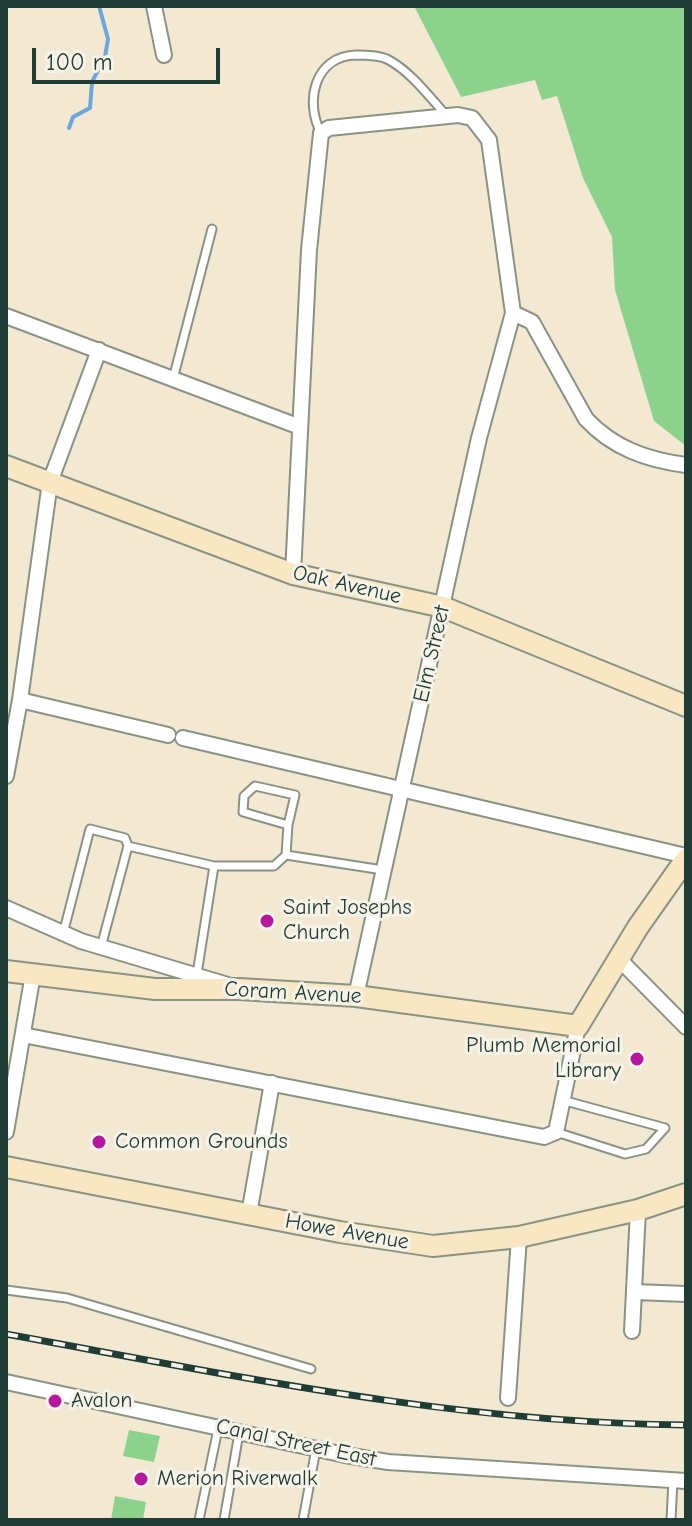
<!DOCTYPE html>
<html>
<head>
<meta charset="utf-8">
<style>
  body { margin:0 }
  #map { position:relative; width:692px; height:1526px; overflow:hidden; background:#f3e9d3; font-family:"Comic Neue",sans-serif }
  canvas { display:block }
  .frame { position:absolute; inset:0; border:8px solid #1f3d34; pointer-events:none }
  .scale { position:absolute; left:32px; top:48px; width:188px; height:36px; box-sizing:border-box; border:4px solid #1f3d34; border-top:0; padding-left:10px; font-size:24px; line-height:28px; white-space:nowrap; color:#1f3d34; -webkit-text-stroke:6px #f7f3e8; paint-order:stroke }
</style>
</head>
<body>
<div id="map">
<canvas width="692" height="1526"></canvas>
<div class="frame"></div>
<div class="scale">100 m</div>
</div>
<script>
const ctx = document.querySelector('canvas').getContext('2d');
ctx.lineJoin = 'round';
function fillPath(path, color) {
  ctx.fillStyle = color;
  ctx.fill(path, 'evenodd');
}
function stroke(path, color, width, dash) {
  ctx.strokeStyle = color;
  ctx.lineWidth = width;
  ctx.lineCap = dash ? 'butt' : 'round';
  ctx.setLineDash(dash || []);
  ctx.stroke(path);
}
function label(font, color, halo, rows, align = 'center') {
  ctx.font = font + ' "Comic Neue",sans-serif';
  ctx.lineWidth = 6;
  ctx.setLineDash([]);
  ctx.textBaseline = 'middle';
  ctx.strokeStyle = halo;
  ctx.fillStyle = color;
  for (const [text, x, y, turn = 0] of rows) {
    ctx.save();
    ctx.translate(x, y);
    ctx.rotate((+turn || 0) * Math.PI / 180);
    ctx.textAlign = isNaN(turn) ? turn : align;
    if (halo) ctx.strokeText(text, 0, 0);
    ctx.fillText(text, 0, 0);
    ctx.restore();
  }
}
const green = new Path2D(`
  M 414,6 L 686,6 L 686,446 L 654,421 L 615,290 L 612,237 L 583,178 L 557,96 L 542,100 L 535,80 L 461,97 Z
  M 129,1430 L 160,1436 L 154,1462 L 123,1456 Z
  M 115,1496 L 146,1502 L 143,1520 L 111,1520 Z`);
const stream = new Path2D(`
  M 69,128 L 73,117 L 90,108 L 92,82 L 105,57 L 108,39 L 99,6`);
const lane = new Path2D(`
  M 321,133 C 304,101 315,56 356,55 C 365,55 378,55 387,59 C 410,71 428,95 445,114
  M 173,379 L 212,229
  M 128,846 L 214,866 L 274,866 L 286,855 L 288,825 L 295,795 L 255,786 L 244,796 L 243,812 L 288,825
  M 286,855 L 383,870
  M 63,934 L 90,829 L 125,838 L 128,846 L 101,947
  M 197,974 L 214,866
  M 556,1132 L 625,1154 L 646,1149 L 665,1128 L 562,1100
  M 6,1290 L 67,1298 L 311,1369
  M 199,1520 L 218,1429
  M 224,1520 L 239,1433
  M 303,1520 L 316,1449
  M 671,1520 L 673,1480`);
const street = new Path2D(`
  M 154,6 L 164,55
  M 513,313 L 532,322 L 586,419 C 613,448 647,460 686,465
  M 6,316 L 300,427
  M 293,574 L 309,250 L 321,133 L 329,128 L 458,115 L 472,118 L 489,140 L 513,313 L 479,438 L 356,996
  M 20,700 L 168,735
  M 183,738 L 686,856
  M 6,776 L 20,700 L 50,482 L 99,350
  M 6,908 L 81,941 L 228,985
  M 619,959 L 686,1027
  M 23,1035 L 544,1137 L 556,1132 L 578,1026
  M 6,1132 L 33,974
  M 249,1214 L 272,1083
  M 635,1292 L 686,1294
  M 632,1331 L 638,1210
  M 6,1382 L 345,1455 L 388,1462 L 686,1481
  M 508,1398 L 519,1237`);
const secondary = new Path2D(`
  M 6,466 L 293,574 L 443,607 L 686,706
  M 6,971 L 155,989 L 239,989 L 356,996 L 578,1026 L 638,927 L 686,859
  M 6,1167 L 340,1232 L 433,1246 L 519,1237 L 638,1210 L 686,1194`);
const rail = new Path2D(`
  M 6,1334 C 231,1375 456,1423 686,1425`);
const markers = [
  [267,921,8,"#b5179e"],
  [637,1059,8,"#b5179e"],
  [99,1142,8,"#b5179e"],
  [55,1401,8,"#b5179e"],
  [141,1479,8,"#b5179e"]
];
const streetNames = [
  ["Oak Avenue",347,585,13],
  ["Elm Street",432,654,-77],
  ["Coram Avenue",293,993,3],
  ["Howe Avenue",347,1232,10],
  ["Canal Street East",296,1443,12]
];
const poiNames = [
  ["Saint Josephs",283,908],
  ["Church",283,933],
  ["Plumb Memorial",621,1046,"right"],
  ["Library",621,1071,"right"],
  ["Common Grounds",115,1142],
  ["Avalon",71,1401],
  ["Merion Riverwalk",157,1479]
];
fillPath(green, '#8cd28c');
stroke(stream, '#6ba7dc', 4);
stroke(lane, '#899384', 11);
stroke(street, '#899384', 18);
stroke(secondary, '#899384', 24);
stroke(lane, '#fff', 7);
stroke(street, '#fff', 14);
stroke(secondary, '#f9e7c3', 20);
stroke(rail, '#1f3d34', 7);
stroke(rail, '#f7f3e8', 4, [12]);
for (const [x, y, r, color] of markers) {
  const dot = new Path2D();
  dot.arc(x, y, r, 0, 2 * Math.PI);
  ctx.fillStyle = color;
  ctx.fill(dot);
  stroke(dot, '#f7f3e8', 3);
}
label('22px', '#1f3d34', '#f7f3e8', streetNames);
label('22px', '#1f3d34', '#f7f3e8', poiNames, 'left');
</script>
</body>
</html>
